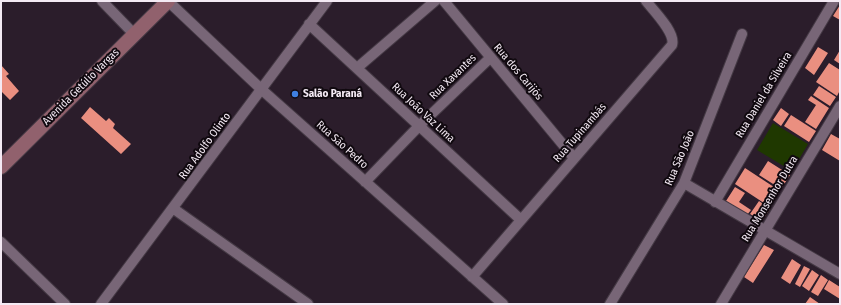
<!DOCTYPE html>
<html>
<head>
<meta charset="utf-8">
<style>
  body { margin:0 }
  #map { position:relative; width:841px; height:305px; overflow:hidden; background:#2b1d2b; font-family:"Fira Sans Condensed",sans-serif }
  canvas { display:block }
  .frame { position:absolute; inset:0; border:2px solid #f4eaf4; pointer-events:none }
</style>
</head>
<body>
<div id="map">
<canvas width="841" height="305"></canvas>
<div class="frame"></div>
</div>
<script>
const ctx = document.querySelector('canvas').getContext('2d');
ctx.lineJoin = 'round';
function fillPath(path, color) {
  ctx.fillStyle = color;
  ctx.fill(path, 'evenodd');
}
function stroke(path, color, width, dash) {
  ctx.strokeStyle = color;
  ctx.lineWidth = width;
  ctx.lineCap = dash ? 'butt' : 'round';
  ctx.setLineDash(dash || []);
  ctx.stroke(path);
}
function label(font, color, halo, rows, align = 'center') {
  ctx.font = font + ' "Fira Sans Condensed",sans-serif';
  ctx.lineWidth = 4;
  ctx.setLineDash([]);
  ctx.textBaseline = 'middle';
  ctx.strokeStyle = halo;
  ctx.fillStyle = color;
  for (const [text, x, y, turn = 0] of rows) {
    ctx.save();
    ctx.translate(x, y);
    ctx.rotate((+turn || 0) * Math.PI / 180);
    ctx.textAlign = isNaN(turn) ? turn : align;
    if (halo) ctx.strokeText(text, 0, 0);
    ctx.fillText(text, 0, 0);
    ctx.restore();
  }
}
const green = new Path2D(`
  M 773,123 L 808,144 L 792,171 L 757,150 Z`);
const building = new Path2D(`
  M 840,5 L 840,20 L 833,16 Z
  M 818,47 L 828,53 L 814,75 L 805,68 Z
  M 840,50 L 840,64 L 834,60 Z
  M 829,63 L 840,70 L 840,90 L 837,96 L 816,82 Z
  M 1,65 L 9,74 L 6,76 L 19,91 L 10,100 L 1,91 Z
  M 819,86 L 836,97 L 830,106 L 813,95 Z
  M 811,96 L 829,108 L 816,129 L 805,122 L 816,105 L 808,100 Z
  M 90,107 L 106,121 L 109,118 L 115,124 L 113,128 L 131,144 L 121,154 L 81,118 Z
  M 781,108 L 789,114 L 781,126 L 773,120 Z
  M 791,115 L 816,131 L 809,142 L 784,126 Z
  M 831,134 L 840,139 L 840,161 L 822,150 Z
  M 768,161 L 790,175 L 781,189 L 759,175 Z
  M 745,168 L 780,191 L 770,207 L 735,184 Z
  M 735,187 L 745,193 L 739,202 L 751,210 L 747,215 L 726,201 Z
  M 759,201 L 770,209 L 762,221 L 750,214 Z
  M 764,245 L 774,250 L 753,283 L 744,277 Z
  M 792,259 L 801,265 L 790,284 L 781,278 Z
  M 804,266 L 810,269 L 800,287 L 795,284 Z
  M 812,270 L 819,275 L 809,291 L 802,286 Z
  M 821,275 L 828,280 L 818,296 L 811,292 Z
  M 829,280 L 840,287 L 840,299 L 824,289 Z
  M 810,297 L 820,304 L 805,304 Z`);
const street = new Path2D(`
  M 102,1 L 134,34
  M 168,1 L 261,89 L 503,304
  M 444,1 L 574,158
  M 309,24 L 521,220
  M 357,68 L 435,1
  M 365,182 L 419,126 L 490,58
  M 684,183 L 840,274
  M 715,202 L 834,1
  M 174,209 L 308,304
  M 1,242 L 65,304
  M 472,277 L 672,45 C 676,33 654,11 646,1
  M 101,304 L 327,1
  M 610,304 L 684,183 L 742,34
  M 721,304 L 840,106`);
const secondary = new Path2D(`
  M 1,167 L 168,1`);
const markers = [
  [295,94,4,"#3f7fe0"]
];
const streetNames = [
  ["Rua dos Carijós",518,72,50],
  ["Rua Xavantes",453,77,-44],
  ["Avenida Getúlio Vargas",81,87,-45],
  ["Rua Daniel da Silveira",764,95,-59],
  ["Rua João Vaz Lima",423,113,43],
  ["Rua Tupinambás",580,133,-49],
  ["Rua São Pedro",342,145,42],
  ["Rua Adolfo Olinto",205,146,-54],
  ["Rua São João",680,158,-67],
  ["Rua Monsenhor Dutra",770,199,-59]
];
const poiNames = [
  ["Salão Paraná",303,94]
];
fillPath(green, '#1f3800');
fillPath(building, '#ea8f80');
stroke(street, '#443944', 12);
stroke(secondary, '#443944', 16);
stroke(street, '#786677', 10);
stroke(secondary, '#91616d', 14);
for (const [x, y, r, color] of markers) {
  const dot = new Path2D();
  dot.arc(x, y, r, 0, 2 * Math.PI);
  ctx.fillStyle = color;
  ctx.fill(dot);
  stroke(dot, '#10090f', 1.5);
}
label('11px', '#f4eaf4', '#10090f', streetNames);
label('bold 11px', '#f4eaf4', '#10090f', poiNames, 'left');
</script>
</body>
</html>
